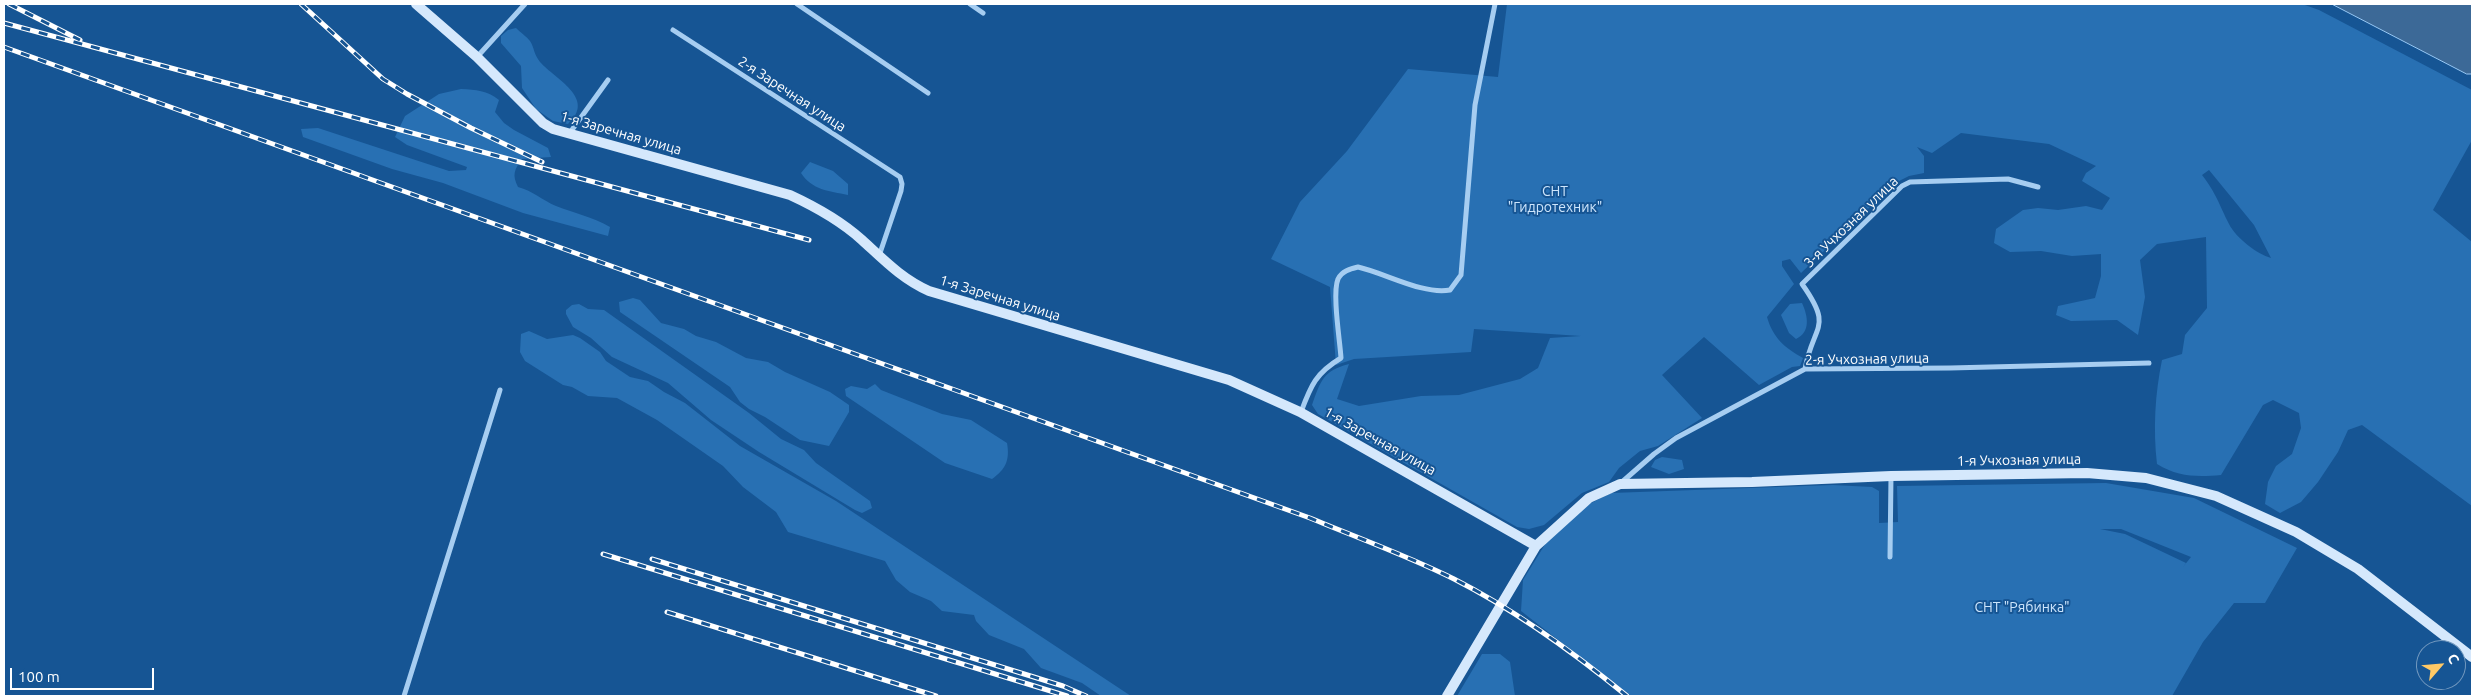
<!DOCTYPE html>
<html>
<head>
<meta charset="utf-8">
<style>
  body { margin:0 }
  #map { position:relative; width:2476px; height:700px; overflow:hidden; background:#165594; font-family:Ubuntu,sans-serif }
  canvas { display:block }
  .frame { position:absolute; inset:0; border:5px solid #fff; pointer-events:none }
  .north { position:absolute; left:2416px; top:640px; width:50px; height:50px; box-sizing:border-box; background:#165594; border:1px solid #7399bf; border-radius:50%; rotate:63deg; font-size:14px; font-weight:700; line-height:20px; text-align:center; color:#fff }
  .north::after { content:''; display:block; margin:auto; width:18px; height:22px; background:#ffc966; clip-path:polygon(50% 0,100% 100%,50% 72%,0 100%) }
  .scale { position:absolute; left:10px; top:668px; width:144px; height:22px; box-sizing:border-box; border:2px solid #fff; border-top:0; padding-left:6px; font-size:15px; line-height:18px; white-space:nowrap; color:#fff; -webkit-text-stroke:4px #165594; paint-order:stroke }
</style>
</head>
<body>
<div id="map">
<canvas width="2476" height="700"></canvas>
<div class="frame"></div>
<div class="north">С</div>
<div class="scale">100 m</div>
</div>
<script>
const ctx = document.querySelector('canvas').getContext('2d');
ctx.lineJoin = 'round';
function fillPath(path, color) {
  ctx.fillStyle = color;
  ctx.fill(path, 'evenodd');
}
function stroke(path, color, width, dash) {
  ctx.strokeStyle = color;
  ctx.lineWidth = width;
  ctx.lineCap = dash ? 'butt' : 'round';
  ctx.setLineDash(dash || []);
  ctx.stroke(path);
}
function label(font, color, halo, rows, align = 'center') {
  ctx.font = font + ' Ubuntu,sans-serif';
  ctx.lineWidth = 4;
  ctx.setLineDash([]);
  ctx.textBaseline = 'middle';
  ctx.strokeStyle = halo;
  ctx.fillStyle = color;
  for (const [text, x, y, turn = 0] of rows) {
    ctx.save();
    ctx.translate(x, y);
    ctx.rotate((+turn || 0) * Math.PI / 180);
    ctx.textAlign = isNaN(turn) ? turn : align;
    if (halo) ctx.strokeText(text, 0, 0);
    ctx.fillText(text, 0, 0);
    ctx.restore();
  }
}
const green = new Path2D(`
  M 1507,4 L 2302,4 L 2319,10 L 2472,90 L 2472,140 L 2433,210 L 2472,242 L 2472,506 L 2362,425 L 2348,430 L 2338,452 L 2318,482 L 2301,502 L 2280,513 L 2265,504 L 2268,482 L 2276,466 L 2292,454 L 2301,428 L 2299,413 L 2273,400 L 2263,405 L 2221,475 C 2197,477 2178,477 2157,464 C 2153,429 2155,394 2162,360 L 2182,354 L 2185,335 L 2207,308 L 2206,237 L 2157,244 L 2140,260 L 2145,297 L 2138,335 L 2117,320 L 2071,321 L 2056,315 L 2058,306 L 2095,298 L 2101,276 L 2101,254 L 2072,256 L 2041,251 L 2010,252 L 1994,243 L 1996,229 L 2023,210 L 2038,208 L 2058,210 L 2086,206 L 2102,210 L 2110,198 L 2082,181 L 2086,173 L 2096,166 L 2049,144 L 1961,133 L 1932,153 L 1917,147 L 1924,156 L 1924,173 L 1909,176 L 1895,183 L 1801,273 L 1790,259 L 1782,261 L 1782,266 L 1794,284 L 1767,317 C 1773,338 1785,348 1803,358 L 1800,366 L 1792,367 L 1759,385 L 1704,337 L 1662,375 L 1702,418 L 1658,446 L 1640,451 L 1619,468 L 1609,482 L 1582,493 L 1544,525 L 1529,529 L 1517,527 L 1318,414 L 1312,405 C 1321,380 1323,371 1349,364 L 1337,399 L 1359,406 L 1421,396 L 1459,395 L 1520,379 L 1538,368 L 1550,338 L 1581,336 L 1474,329 L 1471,352 L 1354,359 L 1336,365 L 1330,287 L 1271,259 L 1300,202 L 1347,151 L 1408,69 L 1498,77 ZM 2209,170 L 2254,225 L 2271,258 C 2257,254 2236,238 2229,224 C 2219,204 2216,193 2202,175 Z
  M 516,28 C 520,32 527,37 530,41 C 535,49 533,53 540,62 C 555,79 597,98 568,124 L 553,121 L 536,109 L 522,88 L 521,66 L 501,43 L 501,36 L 508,30 Z
  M 461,89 C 476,90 487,90 499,100 L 495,112 L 504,123 L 514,130 L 548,148 L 551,157 L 522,159 C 514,170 512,175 518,187 C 533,191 542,200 556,206 C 576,214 591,216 610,227 L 608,236 L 523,213 L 443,183 L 392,169 L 303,137 L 301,129 L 318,128 L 449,171 L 466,170 L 467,167 L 407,145 L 395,137 L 405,116 L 439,94 Z
  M 810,162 L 833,171 L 848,184 L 848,195 C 829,191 812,190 801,173 Z
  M 633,298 L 640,300 L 661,323 L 684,329 L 696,336 L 716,342 L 746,358 L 768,362 L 785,372 L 830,392 L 849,405 L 849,412 L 829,446 L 800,440 L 765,417 L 749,409 L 740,402 L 730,387 L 620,312 L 619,302 Z
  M 1802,303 C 1808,316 1811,332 1796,339 L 1789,333 L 1781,315 L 1790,304 Z
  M 579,304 L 588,309 L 604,310 L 749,413 L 781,439 L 804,450 L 816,463 L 870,501 L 872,508 L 862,513 L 855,510 L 759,452 L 711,420 L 668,383 L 612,357 L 591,338 L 573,327 L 566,314 L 566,310 L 572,305 Z
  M 529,331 L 547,339 L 573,335 L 580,338 L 600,352 L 606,361 L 630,377 L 648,381 L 664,392 L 685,403 L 740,446 L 836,501 L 1131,696 L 1101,696 L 1082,683 L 1041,668 L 1024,649 L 989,635 L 976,621 L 974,615 L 942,611 L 931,601 L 910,592 L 896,580 L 885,561 L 788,532 L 776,512 L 743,487 L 723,466 L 657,420 L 617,398 L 588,396 L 572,387 L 563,385 L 525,361 L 520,352 L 521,334 Z
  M 875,384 L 881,390 L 942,414 L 971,420 L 1007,443 C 1010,460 1006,469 992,479 L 945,463 L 846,396 L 845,389 L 851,386 L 867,389 Z
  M 1662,457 L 1682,460 L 1684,469 L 1669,474 L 1651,467 L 1655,460 Z
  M 2106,483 L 2194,498 L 2297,548 L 2265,603 L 2234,603 L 2203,642 L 2172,696 L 1630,696 L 1521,611 L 1523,580 L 1549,538 L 1583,507 L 1611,493 L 1833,485 L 1872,487 L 1879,491 L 1879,523 L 1898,522 L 1897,486 ZM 2100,529 L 2121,529 L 2191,557 L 2183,567 L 2186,563 L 2125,534 Z
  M 1482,654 L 1500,654 L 1510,662 L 1515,696 L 1457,696 Z`);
const water = new Path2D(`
  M 2332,4 L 2472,4 L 2472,74 L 2467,74 Z`);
const street = new Path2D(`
  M 797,4 L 928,93
  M 970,4 L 983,13
  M 673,30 L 900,177 L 902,184 L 901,191 L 879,256
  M 477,57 L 525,4
  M 569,134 L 608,80
  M 1805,369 C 1813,324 1834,329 1802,284 L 1902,186 L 1910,182 L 2008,179 L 2038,187
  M 1301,412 C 1311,385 1316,373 1341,358 C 1340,341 1332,293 1338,279 C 1342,271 1350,269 1358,267 C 1385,273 1423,295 1450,290 L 1461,275 L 1475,105 L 1495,4
  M 1622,482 L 1654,454 L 1676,438 L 1805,369 L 1950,368 L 2149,363
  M 1890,557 L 1891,476
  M 404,696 L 500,390`);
const secondary = new Path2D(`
  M 416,4 L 477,57 L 543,123 L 553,129 L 790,195 C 816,207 840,220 862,240 C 884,260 902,279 929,291 L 1229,380 L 1300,412 L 1536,546
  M 1447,696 L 1536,546 L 1589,498 L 1620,484 L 1752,482 L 1891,476 L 2087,473 L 2146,478 L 2216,496 L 2296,532 L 2358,569 L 2472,657`);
const rail = new Path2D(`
  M 9,4 L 80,40
  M 301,4 L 383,79 L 407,94 L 471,128 L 542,162
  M 4,23 L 809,240
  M 4,47 L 1310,518 C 1358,538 1408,556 1454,579 C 1517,611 1573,652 1627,696
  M 603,554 L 1067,696
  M 652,559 L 1063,686 L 1086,696
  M 667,612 L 936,696`);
const streetNames = [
  ["2-я Заречная улица",792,94,33],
  ["1-я Заречная улица",621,133,16],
  ["3-я Учхозная улица",1851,222,-44],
  ["1-я Заречная улица",1000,298,17],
  ["2-я Учхозная улица",1867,359,-1],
  ["1-я Заречная улица",1380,441,29],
  ["1-я Учхозная улица",2019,460,-1]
];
const parkNames = [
  ["СНТ",1555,191],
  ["\"Гидротехник\"",1555,207],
  ["СНТ \"Рябинка\"",2022,607]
];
fillPath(green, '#2870b3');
fillPath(water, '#3c6997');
stroke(water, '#99c9f4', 1);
stroke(street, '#a6cdf1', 5);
stroke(secondary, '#d5e8fc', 10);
stroke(rail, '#fff', 5);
stroke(rail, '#165594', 3, [9]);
label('14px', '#fff', '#165594', streetNames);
label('14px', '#cde5fc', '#165594', parkNames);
</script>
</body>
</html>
